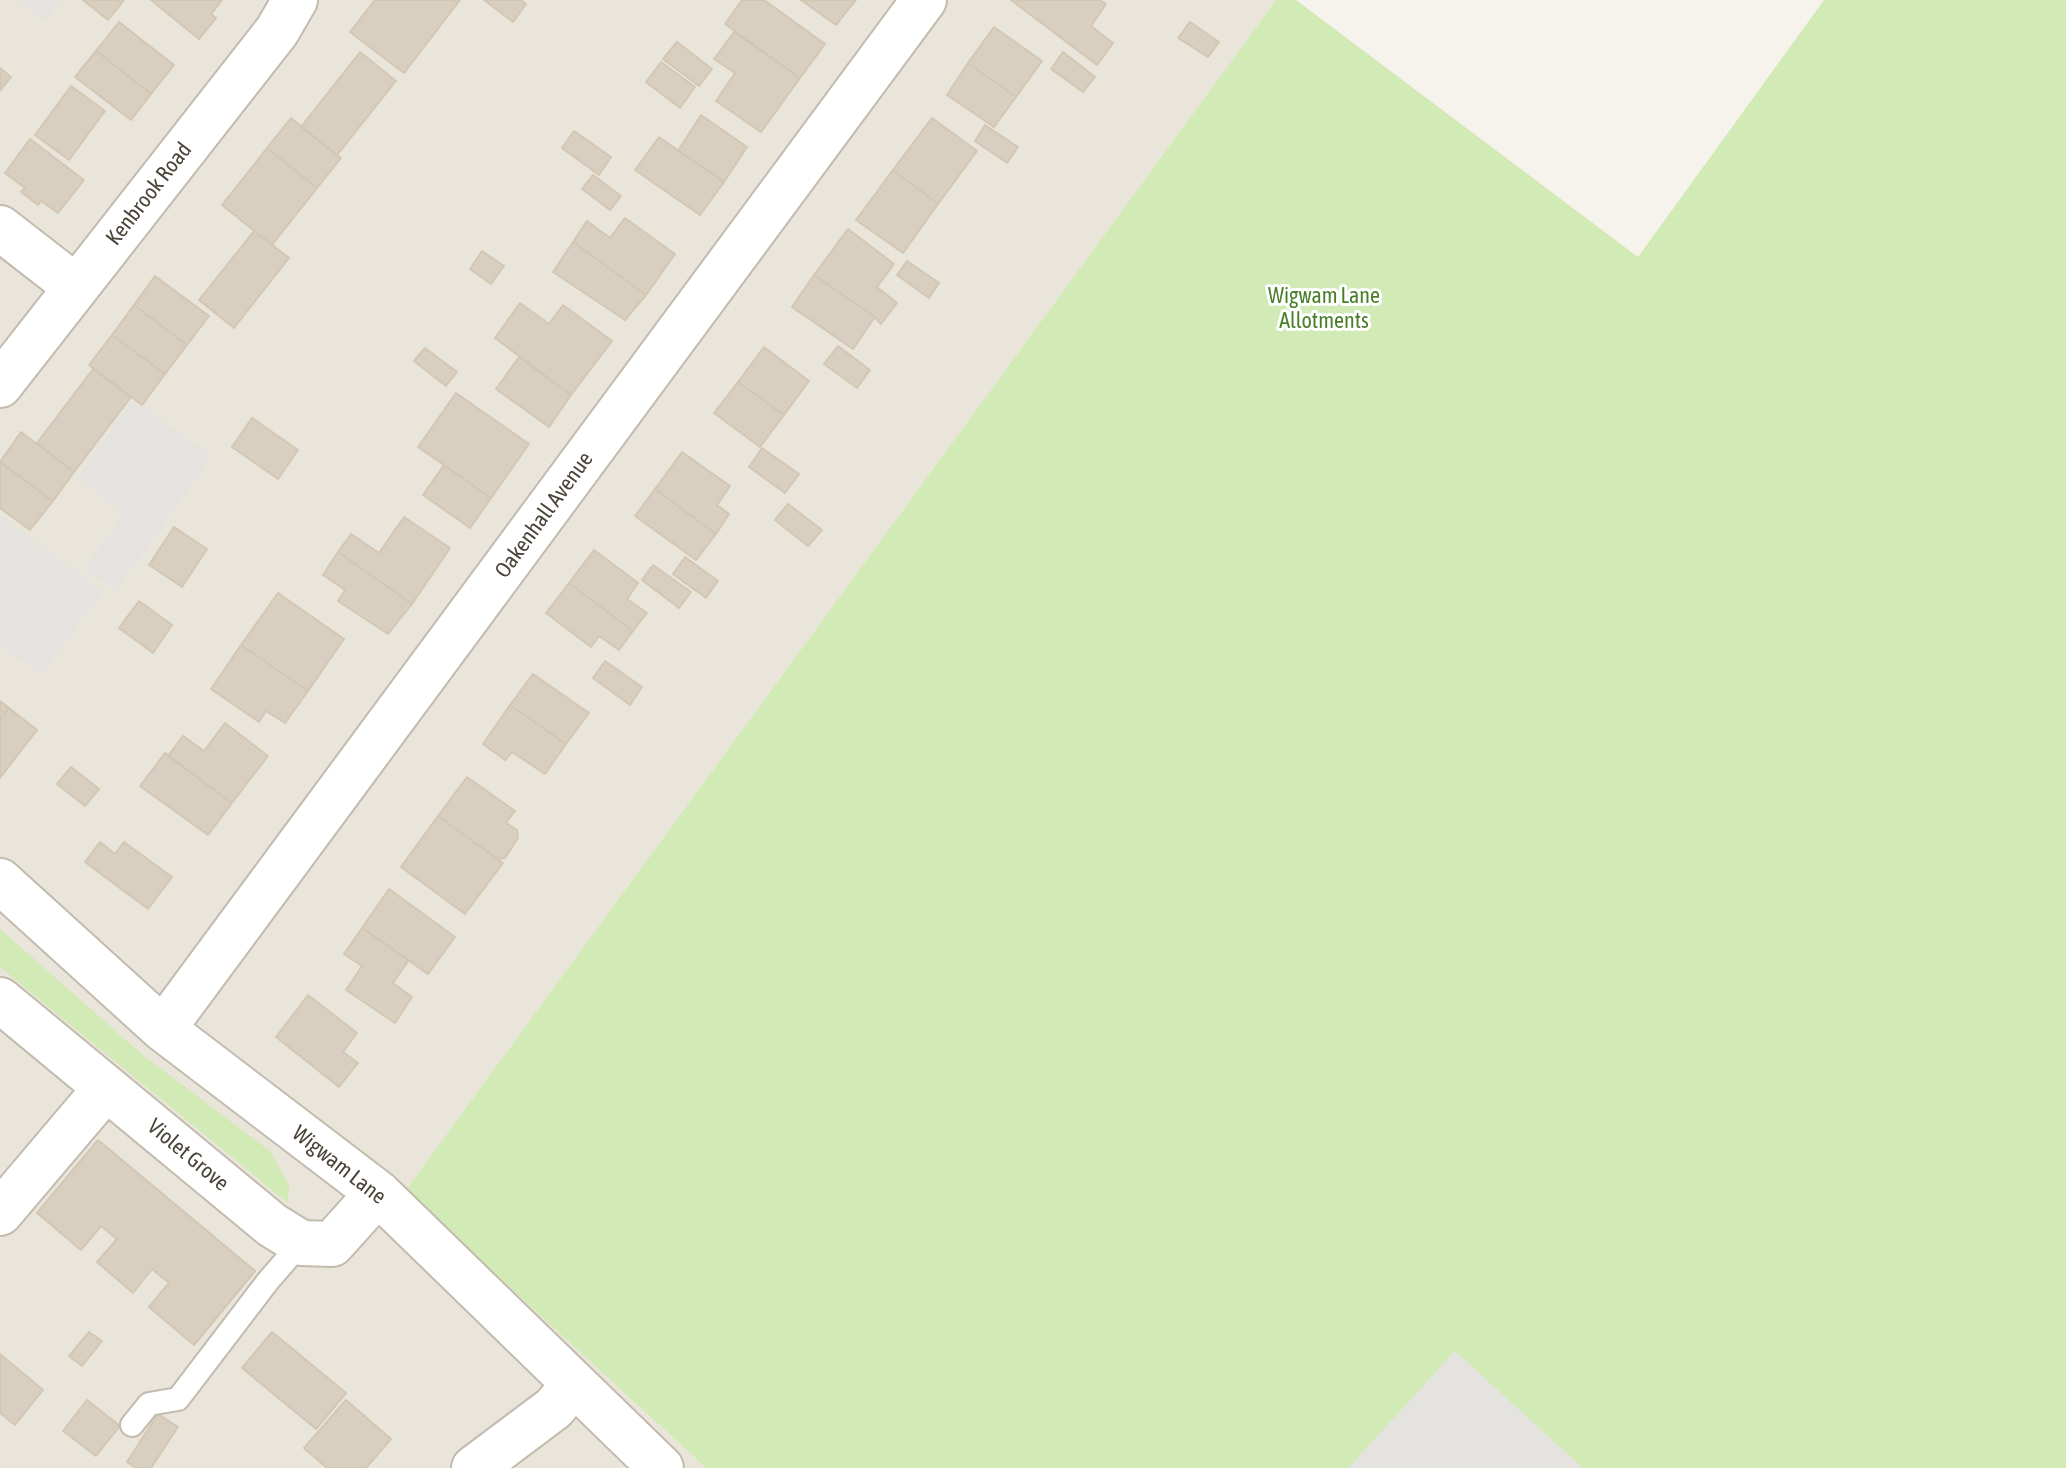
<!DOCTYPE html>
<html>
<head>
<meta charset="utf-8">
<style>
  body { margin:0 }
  canvas { display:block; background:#f6f3ec }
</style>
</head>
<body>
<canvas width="2066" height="1468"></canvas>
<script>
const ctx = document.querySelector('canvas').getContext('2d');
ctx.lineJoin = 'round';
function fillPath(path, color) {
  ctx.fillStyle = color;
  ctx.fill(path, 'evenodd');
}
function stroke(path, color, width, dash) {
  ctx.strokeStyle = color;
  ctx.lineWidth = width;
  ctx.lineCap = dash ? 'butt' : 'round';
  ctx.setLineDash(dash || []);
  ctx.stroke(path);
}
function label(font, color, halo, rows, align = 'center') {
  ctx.font = font + ' "Asap Condensed",sans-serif';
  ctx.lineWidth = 6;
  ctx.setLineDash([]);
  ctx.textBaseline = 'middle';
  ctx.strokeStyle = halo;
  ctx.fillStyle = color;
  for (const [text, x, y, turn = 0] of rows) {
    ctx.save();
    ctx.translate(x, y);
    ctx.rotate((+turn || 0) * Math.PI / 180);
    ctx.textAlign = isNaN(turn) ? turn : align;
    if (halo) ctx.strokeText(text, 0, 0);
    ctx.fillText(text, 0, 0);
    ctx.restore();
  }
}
const residential = new Path2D(`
  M 0,0 L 1276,0 L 405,1191 L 706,1468 L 0,1468 Z`);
const green = new Path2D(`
  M 1276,0 L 1296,0 L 1638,257 L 1824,0 L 2066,0 L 2066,1468 L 706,1468 L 405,1191 Z
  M 0,929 L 144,1056 L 270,1151 L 289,1185 L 288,1203 L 0,967 Z`);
const parking = new Path2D(`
  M 17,0 L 61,0 L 45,21 Z
  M 133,400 L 212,456 L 116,591 L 84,569 L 124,513 L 77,478 Z
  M 3,517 L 103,591 L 41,675 L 0,645 L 0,520 Z
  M 1455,1351 L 1583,1468 L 1348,1468 Z`);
const building = new Path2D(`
  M 83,0 L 124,0 L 108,20 Z
  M 151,0 L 222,0 L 211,14 L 216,18 L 199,39 Z
  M 375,0 L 460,0 L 404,73 L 350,32 Z
  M 484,0 L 521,0 L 526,4 L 513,22 Z
  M 742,0 L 764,0 L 825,44 L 800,78 L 725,24 Z
  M 801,0 L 856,0 L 836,25 Z
  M 1011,0 L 1100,0 L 1106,4 L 1091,26 L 1113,43 L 1097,65 Z
  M 119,22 L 174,65 L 151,94 L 96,51 Z
  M 1190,22 L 1219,42 L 1208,57 L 1178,38 Z
  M 994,27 L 1042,61 L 1016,97 L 968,63 Z
  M 734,32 L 800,78 L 761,132 L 716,101 L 735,73 L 714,59 Z
  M 677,42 L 712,69 L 699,86 L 663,59 Z
  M 96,51 L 151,94 L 131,120 L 75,77 Z
  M 360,52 L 396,81 L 337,155 L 301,127 Z
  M 1063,52 L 1095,77 L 1083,92 L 1051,69 Z
  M 661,62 L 695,87 L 680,108 L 646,82 Z
  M 968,63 L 1016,97 L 994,127 L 947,95 Z
  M 0,68 L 11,77 L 0,91 Z
  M 71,86 L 105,111 L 69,160 L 35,135 Z
  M 701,115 L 747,147 L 724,182 L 678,151 Z
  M 291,118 L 341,158 L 317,188 L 267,148 Z
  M 932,118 L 977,151 L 938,204 L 893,170 Z
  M 985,125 L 1018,147 L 1007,163 L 975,141 Z
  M 574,131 L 611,157 L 599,175 L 562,148 Z
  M 659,137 L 724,182 L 700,215 L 635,170 Z
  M 30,139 L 84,180 L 58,213 L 41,201 L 38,205 L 21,192 L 25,188 L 5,173 Z
  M 267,148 L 317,188 L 272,245 L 222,205 Z
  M 893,170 L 938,204 L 903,253 L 856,220 Z
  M 593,175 L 621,196 L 610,210 L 582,189 Z
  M 625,218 L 675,254 L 646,295 L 573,242 L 587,221 L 610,238 Z
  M 848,229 L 894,264 L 877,287 L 897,303 L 881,324 L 875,317 L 814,275 Z
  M 254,231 L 289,258 L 234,328 L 199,300 Z
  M 573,242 L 646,295 L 625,320 L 553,272 Z
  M 482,251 L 504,266 L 491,284 L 470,269 Z
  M 907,261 L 939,283 L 929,298 L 897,275 Z
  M 814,275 L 875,317 L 853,349 L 792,307 Z
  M 155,276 L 209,316 L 187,345 L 134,305 Z
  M 520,303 L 549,324 L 563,305 L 612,341 L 571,395 L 495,338 Z
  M 134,305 L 187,345 L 165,374 L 112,335 Z
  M 112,335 L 165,374 L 142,405 L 89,365 Z
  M 838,346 L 870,370 L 857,388 L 824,364 Z
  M 764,347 L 809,381 L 784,415 L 738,382 Z
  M 425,348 L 457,372 L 446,386 L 414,361 Z
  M 519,357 L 571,395 L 549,427 L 496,389 Z
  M 93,369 L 131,397 L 74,472 L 37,443 Z
  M 738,382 L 784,415 L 760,447 L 714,413 Z
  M 456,393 L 529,444 L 491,498 L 418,447 Z
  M 252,418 L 298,450 L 278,479 L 232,447 Z
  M 21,432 L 74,472 L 53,501 L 0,462 Z
  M 762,448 L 799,474 L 785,493 L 749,467 Z
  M 682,452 L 730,486 L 717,505 L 729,514 L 716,534 L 655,489 Z
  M 0,462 L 53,501 L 30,530 L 0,508 Z
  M 444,465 L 491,498 L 470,528 L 423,495 Z
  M 655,489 L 716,534 L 696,560 L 635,516 Z
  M 788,504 L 822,530 L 808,546 L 775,520 Z
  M 404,517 L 450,548 L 412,604 L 338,552 L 351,534 L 379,553 Z
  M 174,527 L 207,549 L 182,587 L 149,565 Z
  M 594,550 L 638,583 L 627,599 L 647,613 L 633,631 L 569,583 Z
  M 338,552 L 412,604 L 388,634 L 338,601 L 345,590 L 323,575 Z
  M 685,557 L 718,581 L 706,598 L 673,574 Z
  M 653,565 L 691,592 L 679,608 L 642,580 Z
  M 569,583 L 633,631 L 619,650 L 599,636 L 591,647 L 546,613 Z
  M 278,593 L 344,639 L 308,691 L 241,645 Z
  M 139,601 L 172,625 L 153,653 L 119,628 Z
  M 241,645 L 308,691 L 285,723 L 266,711 L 259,722 L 211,689 Z
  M 605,661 L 642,687 L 630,705 L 593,678 Z
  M 533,674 L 589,713 L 566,744 L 510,705 Z
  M 0,701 L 9,708 L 0,720 Z
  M 510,705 L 566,744 L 545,774 L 512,752 L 505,760 L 483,744 Z
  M 9,708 L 37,730 L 0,778 L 0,720 Z
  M 225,723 L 268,756 L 232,803 L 168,756 L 183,736 L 204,751 Z
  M 165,753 L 232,803 L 208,835 L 140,786 Z
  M 71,767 L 99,789 L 85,806 L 57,784 Z
  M 467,777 L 515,811 L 506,823 L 517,830 L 518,838 L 505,858 L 497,859 L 438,816 Z
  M 438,816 L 503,863 L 465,914 L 401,867 Z
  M 100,842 L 115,854 L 124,842 L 172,877 L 148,909 L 85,862 Z
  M 389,889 L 455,937 L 428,974 L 362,928 Z
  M 362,928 L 409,960 L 393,983 L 412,997 L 395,1023 L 346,990 L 362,966 L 344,954 Z
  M 308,995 L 357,1033 L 343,1052 L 358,1063 L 339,1087 L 276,1037 Z
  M 98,1140 L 255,1271 L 194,1345 L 149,1307 L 169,1283 L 152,1269 L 133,1293 L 97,1262 L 117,1239 L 101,1226 L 81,1250 L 37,1213 Z
  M 89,1332 L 102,1341 L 82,1366 L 69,1356 Z
  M 272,1332 L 346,1393 L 316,1429 L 242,1368 Z
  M 0,1354 L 43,1390 L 15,1425 L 0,1413 Z
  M 87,1400 L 120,1426 L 96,1456 L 63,1431 Z
  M 346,1400 L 391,1439 L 366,1468 L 327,1468 L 304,1448 Z
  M 158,1414 L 178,1427 L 151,1468 L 136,1468 L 127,1462 Z`);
const lane = new Path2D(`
  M 132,1425 L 149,1404 L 178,1399 L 268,1281 L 301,1243`);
const street = new Path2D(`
  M 0,228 L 76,287
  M 0,385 L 277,31 L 295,0
  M 0,881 L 163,1029 L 378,1193 L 661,1468
  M 0,1000 L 272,1225 L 301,1243 L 332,1244 L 378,1193
  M 163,1029 L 924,0
  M 0,1213 L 106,1088
  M 474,1468 L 554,1408 L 574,1384`);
const streetNames = [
  ["Kenbrook Road",149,194,-52],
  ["Oakenhall Avenue",544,515,-54],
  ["Violet Grove",188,1155,40],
  ["Wigwam Lane",339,1165,38]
];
const parkNames = [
  ["Wigwam Lane",1324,296],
  ["Allotments",1324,321]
];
fillPath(residential, '#eae5da');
fillPath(green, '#d2eab5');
fillPath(parking, '#e5e3e0');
fillPath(building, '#d8cfc1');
stroke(building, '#d3c7b4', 2);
stroke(lane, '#c2bbae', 26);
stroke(street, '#c2bbae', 48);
stroke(lane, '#fff', 22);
stroke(street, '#fff', 44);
label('22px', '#4b4439', '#fff', streetNames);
label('22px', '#4a7f2a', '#fff', parkNames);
</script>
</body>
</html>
